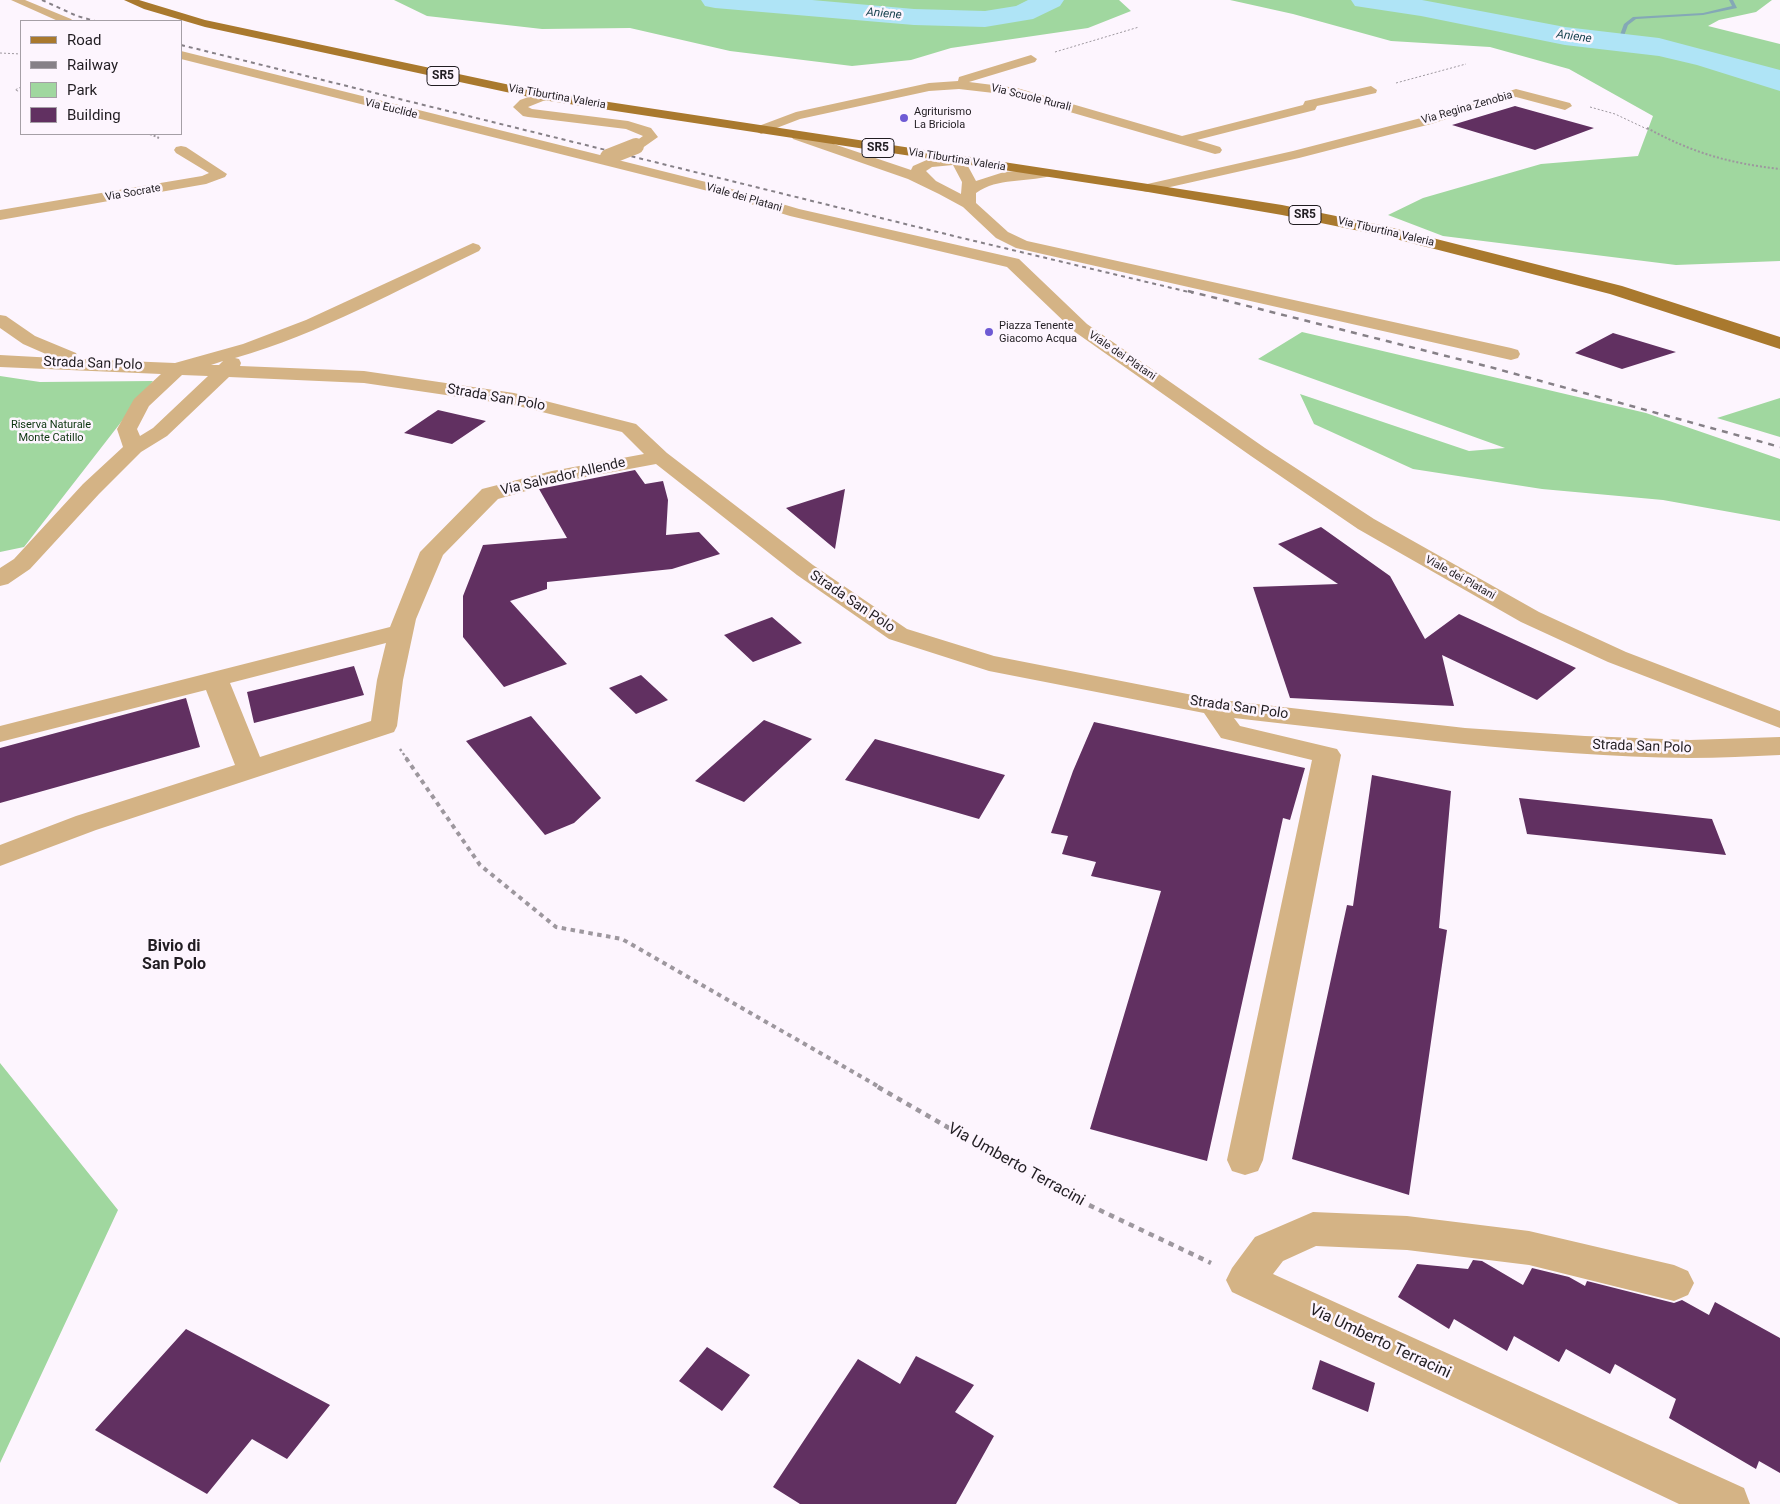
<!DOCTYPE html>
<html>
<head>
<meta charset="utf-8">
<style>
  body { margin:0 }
  #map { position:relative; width:1780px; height:1504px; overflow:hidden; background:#fdf5fe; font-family:Roboto,sans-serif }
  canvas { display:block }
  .legend { position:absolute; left:20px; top:20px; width:162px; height:115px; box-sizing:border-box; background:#fdf5fe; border:1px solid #a59fa6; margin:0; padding:6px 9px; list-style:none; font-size:15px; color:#211d22 }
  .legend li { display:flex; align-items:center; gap:10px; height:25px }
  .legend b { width:25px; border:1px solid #a59fa6 }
</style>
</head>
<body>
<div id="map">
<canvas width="1780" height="1504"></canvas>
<ul class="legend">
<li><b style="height:6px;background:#a9792e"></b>Road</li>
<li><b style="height:6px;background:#868087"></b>Railway</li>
<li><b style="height:14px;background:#a0d79f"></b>Park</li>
<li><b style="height:14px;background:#613061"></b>Building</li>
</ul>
</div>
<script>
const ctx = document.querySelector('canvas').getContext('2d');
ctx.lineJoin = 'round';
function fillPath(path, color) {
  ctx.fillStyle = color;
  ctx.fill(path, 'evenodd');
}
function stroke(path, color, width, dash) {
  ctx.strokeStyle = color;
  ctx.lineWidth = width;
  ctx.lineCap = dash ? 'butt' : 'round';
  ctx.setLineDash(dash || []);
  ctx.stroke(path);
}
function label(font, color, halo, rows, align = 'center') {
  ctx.font = font + ' Roboto,sans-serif';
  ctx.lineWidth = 5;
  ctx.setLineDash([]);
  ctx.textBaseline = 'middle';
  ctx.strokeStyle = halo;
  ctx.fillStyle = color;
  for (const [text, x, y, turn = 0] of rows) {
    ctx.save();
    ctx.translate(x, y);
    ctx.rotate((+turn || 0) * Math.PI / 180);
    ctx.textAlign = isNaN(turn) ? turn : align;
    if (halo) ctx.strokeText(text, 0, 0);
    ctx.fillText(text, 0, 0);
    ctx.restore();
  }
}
const green = new Path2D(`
  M 394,0 L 1119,0 L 1131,11 L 1088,28 L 951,48 L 911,60 L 852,66 L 730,51 L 630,28 L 542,29 L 427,16 Z
  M 1230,0 L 1772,0 L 1756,12 L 1719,20 L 1708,26 L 1780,44 L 1780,261 L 1676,265 L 1443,236 L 1388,215 L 1423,198 L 1541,164 L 1638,156 L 1653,116 L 1569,69 L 1490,47 L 1391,41 L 1293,14 Z
  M 1302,332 L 1646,413 L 1780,459 L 1780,521 L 1663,500 L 1542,489 L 1413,469 L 1314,424 L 1300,394 L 1469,451 L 1505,448 L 1258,359 Z
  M 0,376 L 40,382 L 153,381 L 24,547 L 0,552 Z
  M 1780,398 L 1780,437 L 1717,418 Z
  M 0,1063 L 118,1210 L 0,1463 Z`);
const stream = new Path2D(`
  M 1729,0 L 1733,0 L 1737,8 L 1703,15 L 1636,19 L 1628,25 L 1621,44 L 1617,43 L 1624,24 L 1633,17 L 1703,13 L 1732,6 Z`);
const river = new Path2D(`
  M 701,0 L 812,0 L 914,9 L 985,11 L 1016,6 L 1028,0 L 1064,0 L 1060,6 L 1033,19 L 985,27 L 914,25 L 715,8 L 705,6 Z
  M 1351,0 L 1422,0 L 1565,27 L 1659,38 L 1780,70 L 1780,91 L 1697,65 L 1659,56 L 1565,45 L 1421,16 L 1355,6 Z`);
const building = new Path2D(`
  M 1515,106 L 1594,128 L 1535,150 L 1452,125 Z
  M 1613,333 L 1676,352 L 1622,369 L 1575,353 Z
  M 438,410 L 486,421 L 452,444 L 404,433 Z
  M 635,470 L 645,484 L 663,481 L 668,500 L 666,535 L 699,532 L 720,554 L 672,569 L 547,582 L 547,589 L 510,601 L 567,664 L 504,687 L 463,637 L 463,596 L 483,545 L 567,538 L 539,489 Z
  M 845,489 L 835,549 L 786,508 Z
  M 1321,527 L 1390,576 L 1425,639 L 1459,614 L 1576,668 L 1537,700 L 1442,655 L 1454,706 L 1290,698 L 1253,587 L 1338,584 L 1278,544 Z
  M 772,617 L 802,643 L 753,662 L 724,635 Z
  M 354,666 L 364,695 L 254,723 L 247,692 Z
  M 641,675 L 668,700 L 636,714 L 609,688 Z
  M 186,698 L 200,747 L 0,803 L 0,748 Z
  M 531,716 L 601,798 L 574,823 L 545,835 L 466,741 Z
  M 764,720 L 812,739 L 744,802 L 695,781 Z
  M 1094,722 L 1305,768 L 1290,820 L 1283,818 L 1207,1161 L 1090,1129 L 1161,891 L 1091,876 L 1096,862 L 1062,854 L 1068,836 L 1051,833 L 1073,771 Z
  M 875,739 L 1005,775 L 979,819 L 845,780 Z
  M 1372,775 L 1451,791 L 1439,928 L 1447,930 L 1409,1195 L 1292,1159 L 1347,905 L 1353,906 Z
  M 1519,798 L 1712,819 L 1726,855 L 1527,834 Z
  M 1473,1260 L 1482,1261 L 1523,1285 L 1532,1268 L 1569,1277 L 1585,1286 L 1587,1281 L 1674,1303 L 1682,1300 L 1709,1315 L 1715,1302 L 1780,1338 L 1780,1473 L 1759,1461 L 1756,1469 L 1669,1418 L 1676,1399 L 1615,1364 L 1610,1374 L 1566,1349 L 1559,1362 L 1514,1336 L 1507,1351 L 1454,1319 L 1449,1329 L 1398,1297 L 1417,1264 L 1468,1269 Z
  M 186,1329 L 330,1405 L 287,1459 L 252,1439 L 207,1494 L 95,1430 Z
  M 707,1347 L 750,1375 L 722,1411 L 679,1381 Z
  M 916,1356 L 974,1385 L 955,1412 L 994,1436 L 956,1504 L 800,1504 L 773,1487 L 858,1359 L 900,1384 Z
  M 1320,1360 L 1375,1383 L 1368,1412 L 1312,1389 Z`);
const pathFar4 = new Path2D(`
  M 1055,52 L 1139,27
  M 0,53 L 21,54
  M 1396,83 L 1466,64
  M 21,87 L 15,90 L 21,92
  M 1590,107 L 1615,114 L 1649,130`);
const pathFar3 = new Path2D(`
  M 1647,128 C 1693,153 1728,163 1780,169
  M 150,134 L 159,138`);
const pathFar2 = new Path2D(`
  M 400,749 L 407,759`);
const pathFar1 = new Path2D(`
  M 406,758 L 480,865 L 556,927 L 622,939 L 881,1088`);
const path = new Path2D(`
  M 878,1087 L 1051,1187 L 1211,1263`);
const minor = new Path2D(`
  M 11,0 L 25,0 L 71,19 L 73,21 L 58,21 Z
  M 181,51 L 600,155 L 608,153 L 613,154 L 615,157 L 614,159 L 718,185 L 799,209 L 1019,259 L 1087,324 L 1265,448 L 1374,519 L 1539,612 L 1626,652 L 1780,711 L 1780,728 L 1608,662 L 1521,622 L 1358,529 L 1251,456 L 1075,332 L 1007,267 L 790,216 L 708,191 L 181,59 Z
  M 1031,55 L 1037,59 L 1035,62 L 969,82 L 1017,88 L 1182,136 L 1303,105 L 1305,101 L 1310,100 L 1371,86 L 1377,90 L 1376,93 L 1317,106 L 1315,110 L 1197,140 L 1220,147 L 1222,150 L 1220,153 L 1215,154 L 1011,95 L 959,89 L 929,91 L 800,119 L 761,134 L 754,130 L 756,127 L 796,112 L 929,83 L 958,81 L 959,77 Z
  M 1516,89 L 1570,103 L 1572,106 L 1565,110 L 1516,97 L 1431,124 L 1299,158 L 1148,192 L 1143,191 L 1140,188 L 1143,185 L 1293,151 L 1421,118 Z
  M 543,92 L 548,93 L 549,96 L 548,99 L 528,107 L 532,109 L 628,121 L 651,128 L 658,137 L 641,149 L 636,150 L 629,146 L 643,136 L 626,129 L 528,117 L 523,116 L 513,107 L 520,100 Z
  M 798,132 L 911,170 L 913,166 L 929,159 L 958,156 L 963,157 L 976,181 L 1004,172 L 1045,169 L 1050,170 L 1052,173 L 1050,176 C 1024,183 999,177 976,193 L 976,203 L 1008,232 L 1027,241 L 1511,348 L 1518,350 L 1520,354 L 1518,358 L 1511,360 L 1016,248 L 996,238 L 963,207 L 939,194 L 908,179 L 793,139 L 791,136 ZM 953,165 L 962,182 L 961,194 L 936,181 L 926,171 L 932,167 Z
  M 181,146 L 186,147 L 227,174 L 225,177 L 206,184 L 0,220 L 0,210 L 202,176 L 209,173 L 176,153 L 174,150 L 176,147 Z
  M 473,243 L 479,245 L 481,248 L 479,251 C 399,289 320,334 235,358 L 239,359 L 241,363 L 240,366 L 364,371 L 514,393 L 636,424 L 667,453 L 813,565 L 907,629 L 994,656 L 1213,699 L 1465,728 L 1585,736 L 1690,740 L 1780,737 L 1780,755 C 1750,756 1720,758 1689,758 C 1537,756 1385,735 1234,718 L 1240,726 L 1337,749 L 1341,755 L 1263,1160 L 1258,1171 L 1245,1175 L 1232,1171 L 1227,1160 L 1312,760 L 1221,738 L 1204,713 L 989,671 L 889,639 L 797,575 L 656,464 L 554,483 L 498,499 L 443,555 L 416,619 L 403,680 L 397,726 L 394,732 L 96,830 L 0,866 L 0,845 L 76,816 L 235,765 L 206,690 L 0,742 L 0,726 L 390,627 L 420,552 L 482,489 L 552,471 L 644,454 L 622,432 L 514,405 L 364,383 L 229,377 L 167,436 L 141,452 L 99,494 L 30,569 L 8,584 L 0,586 L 0,568 L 14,559 L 83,484 L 123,447 L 117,429 L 134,399 L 161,374 L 0,367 L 0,355 L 55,358 L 23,344 L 0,328 L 0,315 L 6,316 L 35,336 L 76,353 L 78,357 L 77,359 L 175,363 L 243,344 L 306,320 ZM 223,361 L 219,365 L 211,365 ZM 182,375 L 208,376 L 153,428 L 140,436 L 137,429 L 149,406 ZM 386,643 L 377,680 L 371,721 L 260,757 L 230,683 Z
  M 1313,1212 L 1407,1216 L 1529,1231 L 1674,1265 L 1688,1271 L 1694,1283 L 1688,1295 L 1674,1301 L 1529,1265 L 1407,1250 L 1316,1246 L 1283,1261 L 1273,1274 L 1744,1488 L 1750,1504 L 1679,1504 L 1232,1292 L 1226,1280 L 1232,1268 L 1255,1237 Z`);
const major = new Path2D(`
  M 124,0 L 139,0 L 205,20 L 543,92 L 1148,184 L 1282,205 L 1385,226 L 1622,286 L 1780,337 L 1780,349 L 1610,294 L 1384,236 L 1282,215 L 1148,192 L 543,100 L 205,27 L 144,9 Z`);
const railFar1 = new Path2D(`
  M 42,0 L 77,16 L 95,21
  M 181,45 L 962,238 L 1193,293`);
const rail = new Path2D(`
  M 1188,291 L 1490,367 L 1780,447`);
const minorBridge = new Path2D(`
  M 608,157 L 636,146`);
const markers = [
  [904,118,5,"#6e5ad4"],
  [989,332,5,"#6e5ad4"]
];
const farStreetnames = [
  ["Via Tiburtina Valeria",557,97,10],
  ["Via Scuole Rurali",1031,98,14],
  ["Via Regina Zenobia",1467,108,-16],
  ["Via Euclide",391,109,14],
  ["Via Tiburtina Valeria",957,160,9],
  ["Via Socrate",133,193,-10],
  ["Viale dei Platani",744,198,16],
  ["Via Tiburtina Valeria",1386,232,13],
  ["Viale dei Platani",1122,356,34],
  ["Viale dei Platani",1460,578,29]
];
const farPoinames = [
  ["Agriturismo",914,112],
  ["La Briciola",914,125],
  ["Piazza Tenente",999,326],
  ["Giacomo Acqua",999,339]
];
const farParknames = [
  ["Riserva Naturale",51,425],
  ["Monte Catillo",51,438]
];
const farWaternames = [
  ["Aniene",884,14,5],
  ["Aniene",1574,37,8]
];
const shields = [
  [443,76,32],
  [878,148,32],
  [1305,215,32]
];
const shieldNames = [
  ["SR5",443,76],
  ["SR5",878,148],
  ["SR5",1305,215]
];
const streetNames = [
  ["Strada San Polo",93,364,2],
  ["Strada San Polo",496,398,10],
  ["Via Salvador Allende",563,477,-13],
  ["Strada San Polo",852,602,34],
  ["Strada San Polo",1239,708,8],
  ["Strada San Polo",1642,747,2]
];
const quarterNames = [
  ["Bivio di",174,947],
  ["San Polo",174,965]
];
const nearStreetnames = [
  ["Via Umberto Terracini",1016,1165,29],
  ["Via Umberto Terracini",1380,1342,25]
];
fillPath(green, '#a0d79f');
fillPath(stream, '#84a8b6');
fillPath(river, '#afe4f6');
fillPath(building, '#613061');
stroke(pathFar4, '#9d979e', 1, [2, 2]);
stroke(pathFar3, '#9d979e', 2, [2, 2]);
stroke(pathFar2, '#9d979e', 2.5, [2.5, 2.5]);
stroke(pathFar1, '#9d979e', 4, [4.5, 4.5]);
stroke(path, '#9d979e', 4.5, [5.5, 5.5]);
fillPath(minor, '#d4b385');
fillPath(major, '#a9792e');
stroke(railFar1, '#868087', 2, [4, 4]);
stroke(rail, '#868087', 2.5, [6, 6]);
stroke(minorBridge, '#d4b385', 16);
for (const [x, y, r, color] of markers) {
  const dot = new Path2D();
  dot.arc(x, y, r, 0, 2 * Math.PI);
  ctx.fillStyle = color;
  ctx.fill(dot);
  stroke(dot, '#fdf5fe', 2);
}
label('11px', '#211d22', '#fdf5fe', farStreetnames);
label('11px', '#211d22', '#fdf5fe', farPoinames, 'left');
label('11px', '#0c340f', '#fdf5fe', farParknames);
label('italic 12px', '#143f4c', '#fdf5fe', farWaternames);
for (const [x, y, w] of shields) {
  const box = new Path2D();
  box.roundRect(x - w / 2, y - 9.5, w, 19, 4);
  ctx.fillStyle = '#fdf5fe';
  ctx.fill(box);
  stroke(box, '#211d22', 1);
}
label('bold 12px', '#211d22', null, shieldNames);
label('14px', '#211d22', '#fdf5fe', streetNames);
label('bold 16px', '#211d22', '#fdf5fe', quarterNames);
label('16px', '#211d22', '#fdf5fe', nearStreetnames);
</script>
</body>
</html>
